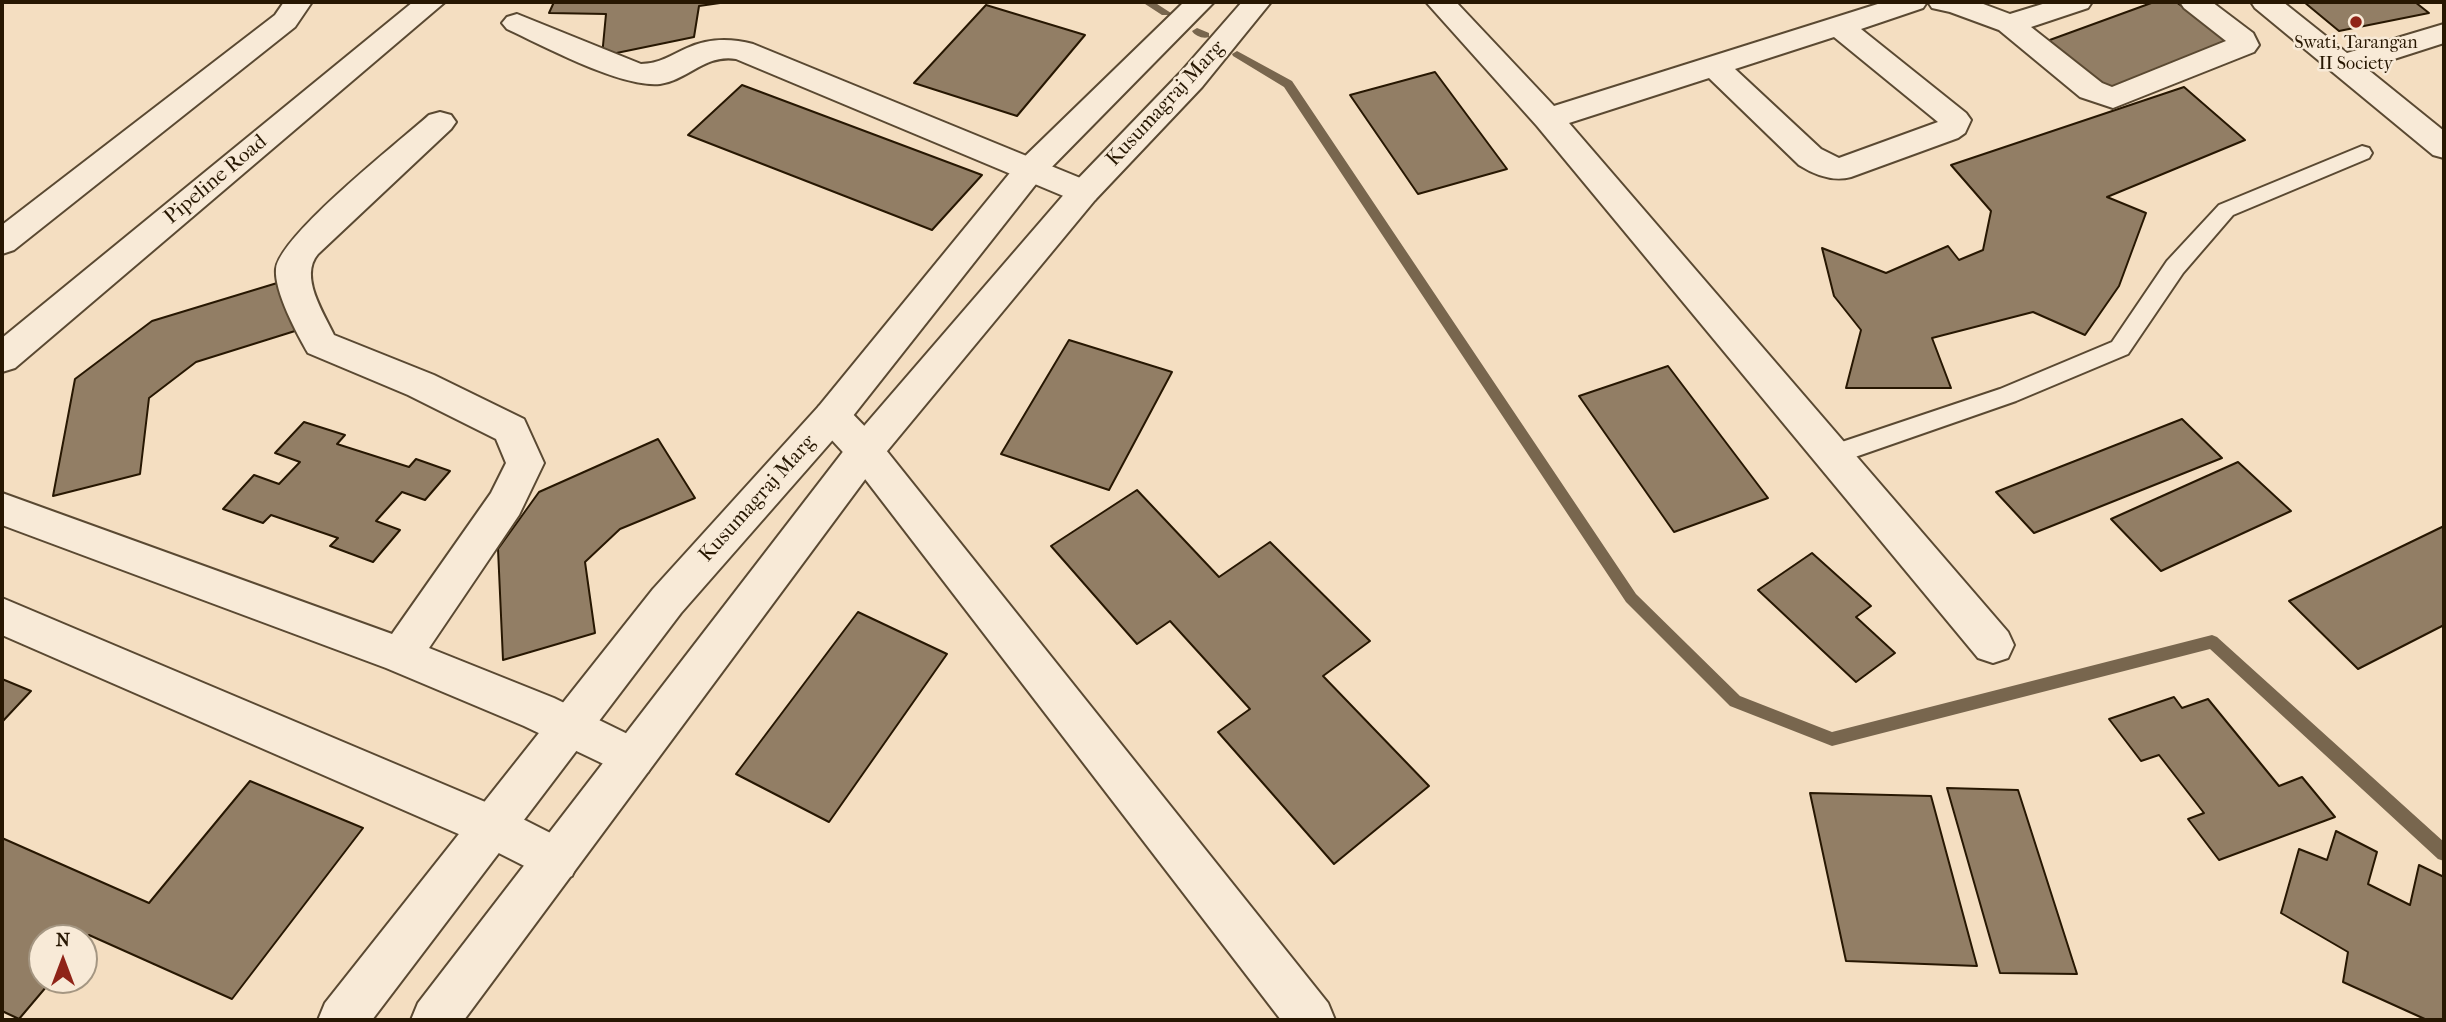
<!DOCTYPE html>
<html>
<head>
<meta charset="utf-8">
<style>
  body { margin:0 }
  #map { position:relative; width:2446px; height:1022px; overflow:hidden; background:#f4dec1; font-family:"IM FELL French Canon",serif }
  canvas { display:block }
  .frame { position:absolute; inset:0; border:4px solid #271702; pointer-events:none }
  .north { position:absolute; left:28px; top:924px; width:70px; height:70px; box-sizing:border-box; background:#f8ead7; border:2px solid #a49682; border-radius:50%; rotate:0deg; font-size:19px; font-weight:700; line-height:28px; text-align:center; color:#271702 }
  .north::after { content:''; display:block; margin:auto; width:24px; height:32px; background:#8f2418; clip-path:polygon(50% 0,100% 100%,50% 72%,0 100%) }
</style>
</head>
<body>
<div id="map">
<canvas width="2446" height="1022"></canvas>
<div class="frame"></div>
<div class="north">N</div>
</div>
<script>
const ctx = document.querySelector('canvas').getContext('2d');
ctx.lineJoin = 'round';
function fillPath(path, color) {
  ctx.fillStyle = color;
  ctx.fill(path, 'evenodd');
}
function stroke(path, color, width, dash) {
  ctx.strokeStyle = color;
  ctx.lineWidth = width;
  ctx.lineCap = dash ? 'butt' : 'round';
  ctx.setLineDash(dash || []);
  ctx.stroke(path);
}
function label(font, color, halo, rows, align = 'center') {
  ctx.font = font + ' "IM FELL French Canon",serif';
  ctx.lineWidth = 5;
  ctx.setLineDash([]);
  ctx.textBaseline = 'middle';
  ctx.strokeStyle = halo;
  ctx.fillStyle = color;
  for (const [text, x, y, turn = 0] of rows) {
    ctx.save();
    ctx.translate(x, y);
    ctx.rotate((+turn || 0) * Math.PI / 180);
    ctx.textAlign = isNaN(turn) ? turn : align;
    if (halo) ctx.strokeText(text, 0, 0);
    ctx.fillText(text, 0, 0);
    ctx.restore();
  }
}
const stream = new Path2D(`
  M 1142,2 L 1154,2 L 1171,13 L 1170,15 L 1162,15 Z
  M 1197,28 L 1209,33 L 1209,37 C 1203,39 1195,36 1192,31 Z
  M 1237,51 L 1292,81 L 1636,594 L 1740,696 L 1832,732 L 2212,635 L 2217,637 L 2444,842 L 2444,861 L 2438,859 L 2210,649 L 1832,746 L 1730,706 L 1626,602 L 1284,87 L 1233,56 L 1232,54 Z`);
const building = new Path2D(`
  M 554,2 L 727,2 L 699,6 L 694,37 L 602,56 L 606,14 L 549,13 Z
  M 2154,2 L 2176,2 L 2236,44 L 2113,91 L 2047,41 Z
  M 2304,2 L 2415,2 L 2429,13 L 2339,31 Z
  M 986,5 L 1085,35 L 1017,116 L 914,83 Z
  M 1435,72 L 1507,169 L 1418,194 L 1350,95 Z
  M 742,85 L 982,175 L 932,230 L 688,135 Z
  M 2184,87 L 2245,140 L 2107,197 L 2146,213 L 2119,286 L 2085,335 L 2033,312 L 1932,338 L 1951,388 L 1846,388 L 1861,330 L 1834,296 L 1822,248 L 1886,273 L 1948,246 L 1959,260 L 1983,250 L 1991,211 L 1951,165 Z
  M 287,280 L 295,331 L 196,362 L 149,398 L 140,474 L 53,496 L 75,379 L 152,321 Z
  M 1069,340 L 1172,372 L 1109,490 L 1001,454 Z
  M 1668,366 L 1768,498 L 1674,532 L 1579,396 Z
  M 2182,419 L 2222,458 L 2034,533 L 1996,492 Z
  M 304,422 L 345,435 L 337,444 L 409,467 L 416,459 L 450,471 L 425,500 L 402,492 L 376,521 L 400,530 L 373,562 L 330,546 L 338,538 L 271,515 L 263,523 L 223,509 L 254,475 L 279,484 L 300,462 L 275,453 Z
  M 658,439 L 695,498 L 620,529 L 585,562 L 595,633 L 503,660 L 498,549 L 539,492 Z
  M 2238,462 L 2291,511 L 2161,571 L 2111,519 Z
  M 1137,490 L 1219,577 L 1270,542 L 1370,641 L 1323,676 L 1429,786 L 1334,864 L 1218,732 L 1250,709 L 1170,621 L 1137,644 L 1051,546 Z
  M 2444,526 L 2444,625 L 2358,669 L 2289,601 Z
  M 1812,553 L 1871,606 L 1856,617 L 1895,653 L 1856,682 L 1758,590 Z
  M 858,612 L 947,654 L 829,822 L 736,774 Z
  M 2,679 L 31,691 L 2,722 Z
  M 2174,697 L 2182,708 L 2208,699 L 2279,786 L 2302,777 L 2335,817 L 2219,860 L 2188,819 L 2204,813 L 2159,755 L 2141,761 L 2109,719 Z
  M 250,781 L 363,828 L 232,999 L 89,935 L 84,941 L 84,938 L 42,938 L 42,980 L 52,980 L 19,1019 L 2,1011 L 2,838 L 149,903 Z
  M 1947,788 L 2018,790 L 2077,974 L 2000,973 Z
  M 1810,793 L 1931,796 L 1977,966 L 1846,961 Z
  M 2336,831 L 2377,852 L 2368,884 L 2410,905 L 2419,865 L 2444,877 L 2444,1020 L 2427,1020 L 2343,982 L 2348,952 L 2281,913 L 2299,849 L 2327,860 Z`);
const service = new Path2D(`
  M 2362,146 L 2369,148 L 2372,153 L 2369,158 L 2233,215 L 2183,273 L 2128,354 L 2016,401 L 1832,465 L 1824,462 L 1820,455 L 1824,448 L 2000,389 L 2112,342 L 2167,261 L 2219,205 Z`);
const minor = new Path2D(`
  M 284,2 L 312,2 L 295,27 L 14,250 L 2,254 L 2,225 L 275,15 Z
  M 413,2 L 445,2 L 15,368 L 2,372 L 2,338 Z
  M 1426,2 L 1456,2 L 1554,106 L 1884,2 L 1927,2 L 1923,8 L 1861,29 L 1966,113 L 1971,120 L 1965,133 L 1958,138 L 1851,177 C 1833,182 1815,175 1799,165 L 1709,78 L 1569,123 L 2008,632 L 2014,645 L 2008,658 L 1993,663 L 1978,658 L 1537,126 ZM 1834,37 L 1938,122 L 1839,158 L 1821,149 L 1735,69 Z
  M 1928,2 L 1978,2 L 2010,14 L 2049,2 L 2092,2 L 2088,8 L 2031,27 L 2102,83 L 2112,87 L 2226,41 L 2184,8 L 2180,2 L 2212,2 L 2253,33 L 2259,45 L 2254,52 L 2113,108 L 2080,97 L 1999,30 L 1950,12 L 1932,8 Z
  M 2251,2 L 2283,2 L 2347,53 L 2444,24 L 2444,43 L 2366,68 L 2444,131 L 2444,158 L 2433,155 L 2255,8 Z
  M 517,14 L 641,64 C 659,64 671,55 687,48 C 709,38 730,38 753,44 L 1095,184 L 1100,192 L 1095,200 L 1084,203 L 1073,200 L 736,59 C 705,54 688,80 660,84 C 621,88 544,46 507,29 L 502,23 L 507,17 Z
  M 440,112 L 451,115 L 456,122 L 451,129 L 318,254 C 299,276 323,312 334,335 L 434,375 L 524,419 L 544,463 L 519,515 L 429,648 L 554,698 L 648,744 L 655,758 L 648,772 L 633,778 L 524,726 L 386,668 L 2,525 L 2,493 L 392,634 L 491,493 L 506,463 L 496,439 L 408,395 L 308,353 C 297,334 274,291 276,269 C 279,236 400,141 429,115 Z
  M 832,402 L 845,406 L 878,440 L 1328,1003 L 1335,1020 L 1281,1020 L 852,462 L 819,426 L 814,416 L 819,406 Z
  M 2,598 L 509,812 L 572,844 L 579,860 L 572,876 L 556,882 L 477,842 L 2,635 Z`);
const tertiary = new Path2D(`
  M 1184,2 L 1214,2 L 1040,179 L 845,426 L 681,613 L 372,1020 L 318,1020 L 325,1003 L 653,589 L 819,406 L 1018,163 Z
  M 1242,2 L 1271,2 L 1202,87 L 1095,200 L 878,462 L 464,1020 L 411,1020 L 418,1003 L 852,440 L 1073,184 L 1180,73 Z`);
const markers = [
  [2356,22,7,"#8f2418"]
];
const farPoinames = [
  ["Swati, Tarangan",2356,44],
  ["II Society",2356,65]
];
const streetNames = [
  ["Kusumagraj Marg",1166,104,-47],
  ["Pipeline Road",216,180,-40],
  ["Kusumagraj Marg",758,499,-48]
];
fillPath(stream, '#78664e');
fillPath(building, '#927e65');
stroke(building, '#271702', 2);
stroke(service, '#5a4932', 4);
stroke(minor, '#5a4932', 4);
stroke(tertiary, '#5a4932', 4);
fillPath(service, '#f8ead7');
fillPath(minor, '#f8ead7');
fillPath(tertiary, '#f8ead7');
for (const [x, y, r, color] of markers) {
  const dot = new Path2D();
  dot.arc(x, y, r, 0, 2 * Math.PI);
  ctx.fillStyle = color;
  ctx.fill(dot);
  stroke(dot, '#f8ead7', 2.5);
}
label('18px', '#271702', '#f8ead7', farPoinames);
label('21px', '#271702', '#f8ead7', streetNames);
</script>
</body>
</html>
